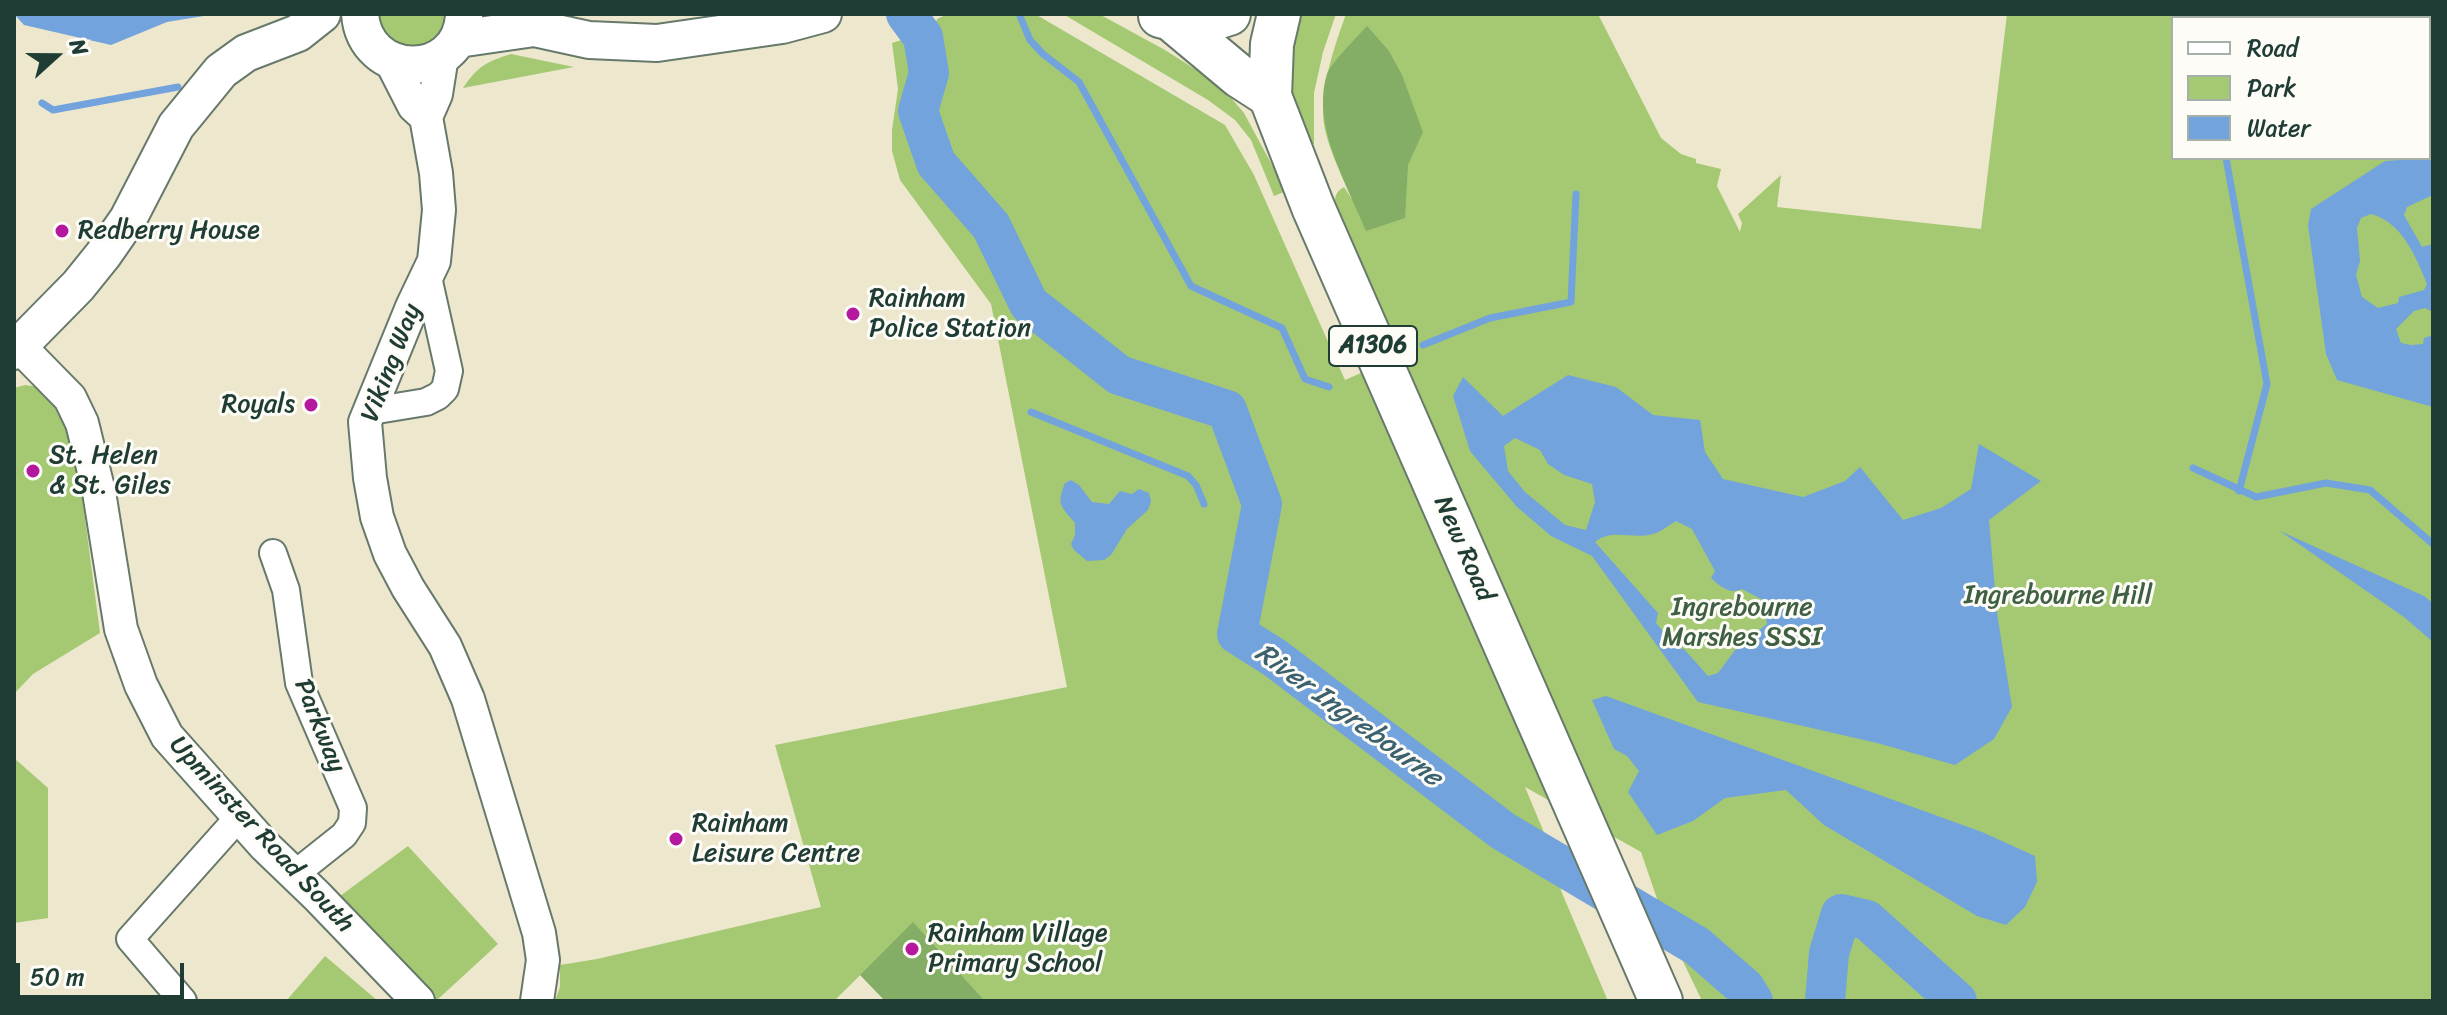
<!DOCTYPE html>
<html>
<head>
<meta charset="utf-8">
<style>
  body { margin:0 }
  #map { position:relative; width:2447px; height:1015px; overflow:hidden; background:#ede8cd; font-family:Sriracha,sans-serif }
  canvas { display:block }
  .frame { position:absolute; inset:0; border:16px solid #1f3d34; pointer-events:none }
  .legend { position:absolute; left:2171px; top:16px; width:260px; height:144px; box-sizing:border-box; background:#fdfcf7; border:2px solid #a4b0a9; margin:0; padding:10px 14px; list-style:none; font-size:24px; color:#1f3d34 }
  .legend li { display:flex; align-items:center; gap:16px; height:40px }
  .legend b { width:40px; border:2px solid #a4b0a9 }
  .north { position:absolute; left:16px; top:16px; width:80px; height:80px; -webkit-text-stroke:6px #fdfcf7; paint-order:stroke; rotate:69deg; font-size:22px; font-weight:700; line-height:32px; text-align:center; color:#1f3d34 }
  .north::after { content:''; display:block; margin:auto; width:28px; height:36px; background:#1f3d34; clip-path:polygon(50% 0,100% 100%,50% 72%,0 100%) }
  .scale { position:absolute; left:16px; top:963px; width:168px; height:36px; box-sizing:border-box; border:4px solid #1f3d34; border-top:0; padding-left:10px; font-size:24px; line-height:28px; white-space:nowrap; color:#1f3d34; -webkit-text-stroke:6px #fdfcf7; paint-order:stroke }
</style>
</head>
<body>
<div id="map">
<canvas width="2447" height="1015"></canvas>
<div class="frame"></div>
<ul class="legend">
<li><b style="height:10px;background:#fff"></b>Road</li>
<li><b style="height:22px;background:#a5c973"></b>Park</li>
<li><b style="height:22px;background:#72a3dc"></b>Water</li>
</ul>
<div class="north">N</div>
<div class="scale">50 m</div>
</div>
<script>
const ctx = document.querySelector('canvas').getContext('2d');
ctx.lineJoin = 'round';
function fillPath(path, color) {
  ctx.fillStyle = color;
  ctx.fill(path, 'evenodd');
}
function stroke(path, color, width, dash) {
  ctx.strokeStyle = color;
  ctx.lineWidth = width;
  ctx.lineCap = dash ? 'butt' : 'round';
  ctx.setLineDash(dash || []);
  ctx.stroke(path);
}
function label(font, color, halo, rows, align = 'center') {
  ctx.font = font + ' Sriracha,sans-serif';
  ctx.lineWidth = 6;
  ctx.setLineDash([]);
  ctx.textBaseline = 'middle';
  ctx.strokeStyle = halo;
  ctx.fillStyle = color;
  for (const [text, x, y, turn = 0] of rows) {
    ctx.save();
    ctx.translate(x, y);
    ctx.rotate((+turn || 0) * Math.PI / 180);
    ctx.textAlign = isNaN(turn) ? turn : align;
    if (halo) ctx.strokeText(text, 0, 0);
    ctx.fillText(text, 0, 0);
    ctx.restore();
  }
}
const green = new Path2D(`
  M 377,14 L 450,14 L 448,26 L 430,45 L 403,48 L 382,32 Z
  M 948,14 L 1035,14 L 1225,125 L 1254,175 L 1345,380 L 1397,357 L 1335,212 C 1335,201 1333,193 1344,187 L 1353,201 C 1342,174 1323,141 1323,112 C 1323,79 1335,45 1346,14 L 1598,14 L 1661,138 L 1681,154 L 1696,159 L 1696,163 L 1721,169 L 1717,186 L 1740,232 L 1742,223 L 1738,214 L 1781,175 L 1777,207 L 1981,229 L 2007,14 L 2433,14 L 2433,1001 L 1702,1001 L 1667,928 L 1641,852 L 1525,787 L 1543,830 L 1562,893 L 1608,1001 L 985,1001 L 913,923 L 834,1001 L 555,1001 L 560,987 L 560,965 L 597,959 L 821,907 L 775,745 L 1067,687 L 991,304 L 900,180 L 892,151 L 892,130 L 898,89 L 892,43 L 933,30 L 937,19 ZM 2173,18 L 2429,18 L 2429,158 L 2173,158 Z
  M 1063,14 L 1099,14 L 1165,50 L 1220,85 L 1244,113 L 1286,191 L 1274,196 L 1251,140 L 1235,120 L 1208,100 Z
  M 1290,14 L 1336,14 L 1323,52 L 1314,93 L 1314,144 L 1310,145 L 1290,90 Z
  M 511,54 L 574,67 L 463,88 C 478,66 486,62 511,54 Z
  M 25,385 L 47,388 L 72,419 L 100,633 L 33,674 L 14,694 L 14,388 Z
  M 14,758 L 48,788 L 48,918 L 14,923 Z
  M 408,846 L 498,944 L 436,1001 L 340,896 Z
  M 325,956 L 378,1001 L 286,1001 Z`);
const forest = new Path2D(`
  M 1367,26 L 1389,51 L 1402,75 L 1423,132 L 1408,165 L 1405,218 L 1366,231 C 1347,184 1311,125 1327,74 C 1331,63 1358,36 1367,26 Z
  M 913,922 L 985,1001 L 885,1001 L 860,975 Z`);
const water = new Path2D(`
  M 14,14 L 216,14 L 167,22 L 111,45 L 24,25 Z
  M 2433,154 L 2433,195 L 2407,207 L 2404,215 L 2422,247 L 2433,244 L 2433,312 L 2425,308 L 2414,311 L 2396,329 L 2401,343 L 2411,345 L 2423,344 L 2424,338 L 2433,335 L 2433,407 L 2337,380 L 2326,354 L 2308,225 L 2311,209 L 2385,161 L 2429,158 L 2429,155 ZM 2371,214 C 2402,222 2416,257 2427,284 L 2424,290 L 2399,297 L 2398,303 L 2378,308 L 2362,297 L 2356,275 L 2360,261 L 2357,228 L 2361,218 Z
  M 1568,375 L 1616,387 L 1653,415 L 1700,420 L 1705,452 L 1723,479 L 1803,497 L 1845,481 L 1860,467 L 1903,520 L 1941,508 L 1971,489 L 1979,444 L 2041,481 L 1989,520 L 1997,613 L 2012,707 L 1994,739 L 1955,765 L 1877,743 L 1698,702 L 1592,556 L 1551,536 L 1517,507 L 1470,451 L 1453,396 L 1463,377 L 1503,416 ZM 1515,438 L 1540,450 L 1548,464 L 1564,475 L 1592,484 L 1595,502 L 1586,530 L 1565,525 L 1525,492 L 1508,471 L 1504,446 ZM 1676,521 L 1692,529 L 1715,571 L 1711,578 C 1720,586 1729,595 1742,589 L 1763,600 L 1767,624 L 1738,646 L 1718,673 L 1708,676 L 1684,649 L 1677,648 L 1656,623 L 1658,613 L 1595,542 C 1612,528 1633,540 1653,534 C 1661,532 1669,525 1676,521 Z
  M 1071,480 L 1079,485 L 1092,502 L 1109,504 L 1120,491 L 1132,494 L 1139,489 L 1149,493 L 1151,501 L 1148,510 L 1127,529 L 1111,555 L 1104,560 L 1087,561 L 1074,550 L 1071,544 L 1075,535 L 1075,523 C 1061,506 1056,505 1065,483 Z
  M 2280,531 L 2424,596 L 2433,603 L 2433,642 L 2404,617 Z
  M 1606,696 L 1982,832 L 2035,856 L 2037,882 L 2025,907 L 2006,925 L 1977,916 L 1824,825 L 1786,790 L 1725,798 L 1693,821 L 1657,835 L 1628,792 L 1639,771 L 1627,756 L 1614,749 L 1592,700 Z`);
const stream = new Path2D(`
  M 2200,14 L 2201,18
  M 1020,16 L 1030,40 L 1043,54 L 1079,82 L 1191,286 L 1282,328 L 1305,379 L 1329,387
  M 42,103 L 53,110 L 178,87
  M 2226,158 L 2267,384 L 2239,491
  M 1423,345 L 1490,318 L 1571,302 L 1576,194
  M 1031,412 L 1188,476 L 1196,485 L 1204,504
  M 2193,468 L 2256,497 L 2326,483 L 2370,490 L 2433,544`);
const river = new Path2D(`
  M 906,14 L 923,37 L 929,73 L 918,111 L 936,163 L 991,226 L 1029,304 L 1119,375 L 1227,410 L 1262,504 L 1237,634 L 1275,658 L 1503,831 L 1697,946 L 1745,988 L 1753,1001
  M 1825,1001 L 1829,953 L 1841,914 L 1867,920 L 1957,1001`);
const minor = new Path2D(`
  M 371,411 L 426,402 L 438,396 L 445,389 L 449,371 L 428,277
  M 273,553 L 286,590 L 299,683 L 353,808 L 352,823 L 344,835 L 295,874
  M 183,1001 L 130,939 L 239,817`);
const tertiary = new Path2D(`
  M 391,61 L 414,106 L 426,117
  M 426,117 L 436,173 L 439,210 L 434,261 L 412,307 L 365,422 L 370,478 L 377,517 L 390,554 L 408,588 L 445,646 L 468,699 L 539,933 L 543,960 L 537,1001
  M 426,117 L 436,94 L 442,56
  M 19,346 L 70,398 L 82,423 L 99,492 L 121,629 L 141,685 L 167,736 L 265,846 L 317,896 L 418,1001`);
const secondary = new Path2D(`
  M 360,14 C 365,80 459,82 464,16
  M 458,39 L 534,28 L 589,40 L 657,43 L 782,25 L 823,14
  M 14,351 L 78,286 L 103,255 L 128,219 L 176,126 L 221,71 L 246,53 L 298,33 L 322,14`);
const primary = new Path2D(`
  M 1279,14 L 1272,44 L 1270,96 L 1313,207 L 1661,1001
  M 1160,16 C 1182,23 1207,22 1229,14
  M 1172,20 L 1239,76 L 1270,96`);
const markers = [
  [62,231,8,"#b5179e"],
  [853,314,8,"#b5179e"],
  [311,405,8,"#b5179e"],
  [33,471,8,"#b5179e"],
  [676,839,8,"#b5179e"],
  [912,949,8,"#b5179e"]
];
const shields = [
  [1373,346,88]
];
const shieldNames = [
  ["A1306",1373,346]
];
const poiNames = [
  ["Redberry House",78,231],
  ["Rainham",869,299],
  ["Police Station",869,329],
  ["Royals",295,405,"right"],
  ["St. Helen",49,456],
  ["& St. Giles",49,486],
  ["Rainham",692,824],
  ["Leisure Centre",692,854],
  ["Rainham Village",928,934],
  ["Primary School",928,964]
];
const streetNames = [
  ["Viking Way",392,363,-69],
  ["New Road",1463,549,66],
  ["Parkway",319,726,68],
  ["Upminster Road South",261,835,47]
];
const parkNames = [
  ["Ingrebourne Hill",2058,596],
  ["Ingrebourne",1742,608],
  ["Marshes SSSI",1742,638]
];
const waterNames = [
  ["River Ingrebourne",1348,716,36]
];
fillPath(green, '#a5c973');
fillPath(forest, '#84ad65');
fillPath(water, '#72a3dc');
stroke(stream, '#72a3dc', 7);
stroke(river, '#72a3dc', 40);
stroke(minor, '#67796a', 30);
stroke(tertiary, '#67796a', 36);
stroke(secondary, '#67796a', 40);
stroke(primary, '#67796a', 46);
stroke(minor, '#fff', 26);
stroke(tertiary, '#fff', 32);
stroke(secondary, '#fff', 36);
stroke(primary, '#fff', 42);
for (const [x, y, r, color] of markers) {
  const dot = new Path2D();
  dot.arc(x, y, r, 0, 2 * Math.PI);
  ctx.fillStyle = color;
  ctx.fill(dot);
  stroke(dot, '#fdfcf7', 3);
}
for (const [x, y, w] of shields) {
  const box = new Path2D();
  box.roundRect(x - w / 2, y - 20, w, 40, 6);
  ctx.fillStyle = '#fdfcf7';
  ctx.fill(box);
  stroke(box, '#1f3d34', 2);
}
label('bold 24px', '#1f3d34', null, shieldNames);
label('26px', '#1f3d34', '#fdfcf7', poiNames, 'left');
label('26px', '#1f3d34', '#fdfcf7', streetNames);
label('26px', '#406044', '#fdfcf7', parkNames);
label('italic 28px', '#3c616f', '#fdfcf7', waterNames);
</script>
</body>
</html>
